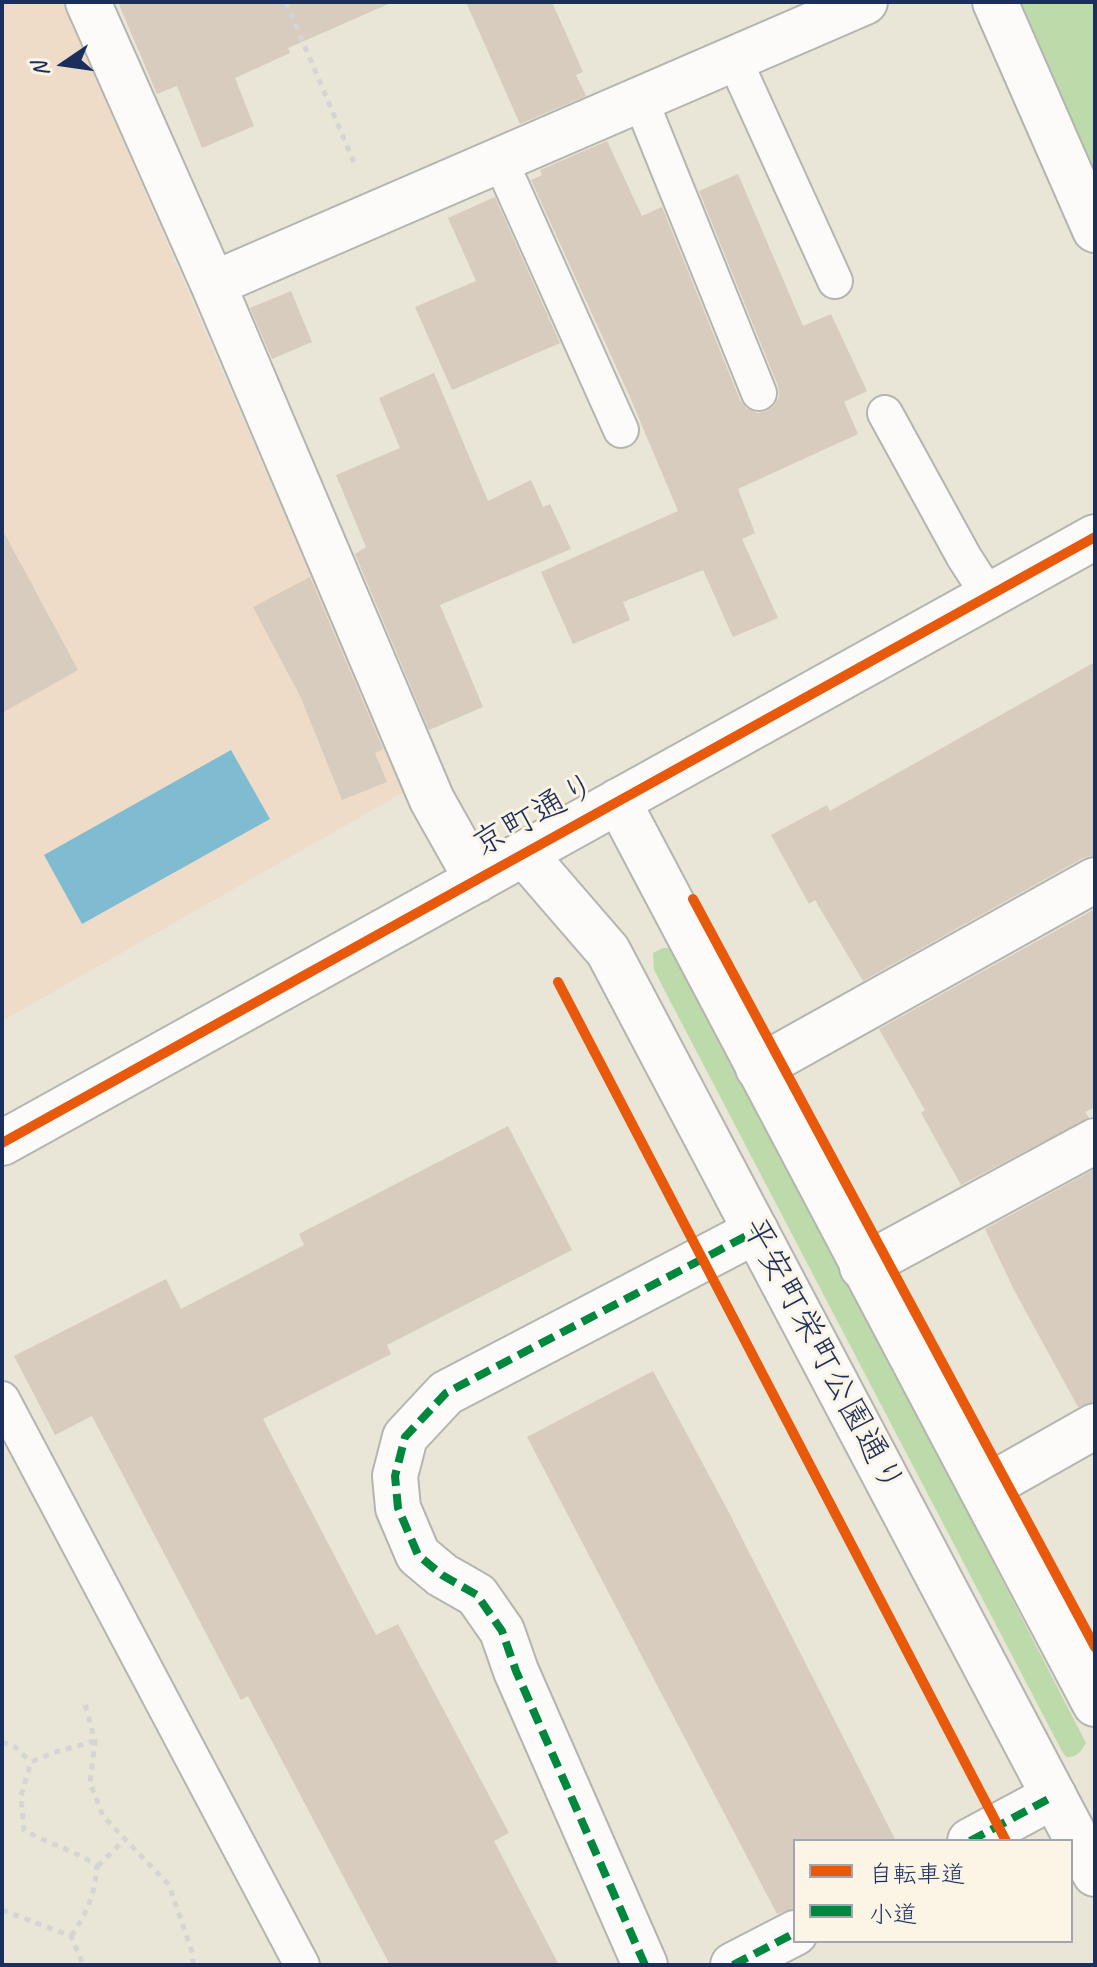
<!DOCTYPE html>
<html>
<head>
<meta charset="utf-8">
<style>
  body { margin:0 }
  #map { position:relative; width:1097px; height:1967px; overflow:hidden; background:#e9e5d7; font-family:Caveat,"Klee One",sans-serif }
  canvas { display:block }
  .frame { position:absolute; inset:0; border:4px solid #1b2f5e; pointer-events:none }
  .legend { position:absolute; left:793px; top:1839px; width:280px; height:104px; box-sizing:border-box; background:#fcf5e5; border:2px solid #a2a6af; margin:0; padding:10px 14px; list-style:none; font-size:24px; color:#1b2f5e }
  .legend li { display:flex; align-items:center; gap:16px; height:40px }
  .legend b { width:40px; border:2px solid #a2a6af }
  .north { position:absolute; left:24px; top:24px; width:80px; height:80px; -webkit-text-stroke:6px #fcf5e5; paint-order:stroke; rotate:257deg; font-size:22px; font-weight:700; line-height:32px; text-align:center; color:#1b2f5e }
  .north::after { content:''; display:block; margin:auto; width:28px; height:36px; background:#1b2f5e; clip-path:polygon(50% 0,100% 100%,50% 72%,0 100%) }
</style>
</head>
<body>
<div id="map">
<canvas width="1097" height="1967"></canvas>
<div class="frame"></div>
<ul class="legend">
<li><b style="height:10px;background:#e8590c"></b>自転車道</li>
<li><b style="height:10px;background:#00873e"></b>小道</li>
</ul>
<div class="north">N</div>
</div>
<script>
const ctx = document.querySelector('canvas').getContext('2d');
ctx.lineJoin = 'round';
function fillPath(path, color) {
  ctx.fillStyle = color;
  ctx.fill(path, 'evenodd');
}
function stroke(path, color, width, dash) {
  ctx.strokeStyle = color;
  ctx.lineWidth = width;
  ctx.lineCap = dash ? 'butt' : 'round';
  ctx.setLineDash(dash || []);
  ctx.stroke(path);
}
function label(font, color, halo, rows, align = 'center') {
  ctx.font = font + ' Caveat,"Klee One",sans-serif';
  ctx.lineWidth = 6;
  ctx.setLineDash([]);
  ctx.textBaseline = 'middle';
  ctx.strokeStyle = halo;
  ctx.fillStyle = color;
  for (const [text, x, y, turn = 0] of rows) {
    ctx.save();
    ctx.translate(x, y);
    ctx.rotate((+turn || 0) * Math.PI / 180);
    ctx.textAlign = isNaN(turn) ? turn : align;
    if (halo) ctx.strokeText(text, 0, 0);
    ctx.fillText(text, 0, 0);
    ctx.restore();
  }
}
const built = new Path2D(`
  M 2,2 L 63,2 L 404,792 L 2,1021 Z`);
const green = new Path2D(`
  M 1014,2 L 1095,2 L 1095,186 Z
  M 663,948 L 675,948 L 684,961 L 1086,1743 C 1081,1751 1078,1757 1067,1757 L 1063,1753 L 654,970 L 653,953 Z`);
const water = new Path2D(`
  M 231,750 L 270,819 L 82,924 L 44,855 Z`);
const building = new Path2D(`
  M 118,2 L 393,2 L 288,48 L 290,53 L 235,78 L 254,126 L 202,148 L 177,86 L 157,94 Z
  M 466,2 L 552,2 L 583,72 L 576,75 L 586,96 L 520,124 Z
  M 607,141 L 642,216 L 662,207 L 740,400 L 746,408 L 757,413 L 767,411 L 774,406 L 779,397 L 778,386 L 699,191 L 738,174 L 803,326 L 831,314 L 867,391 L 844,402 L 858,434 L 738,489 L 755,533 L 742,539 L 778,618 L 733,637 L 703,570 L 623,602 L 630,620 L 573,644 L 541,572 L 678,511 L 630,397 L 531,180 L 542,175 L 540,170 Z
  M 495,197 L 560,343 L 452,390 L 415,307 L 476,281 L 448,218 Z
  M 291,291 L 312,342 L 272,359 L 250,308 Z
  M 434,373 L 488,501 L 531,480 L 543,507 L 550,504 L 571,549 L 440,605 L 483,707 L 429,730 L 355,554 L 366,547 L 336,475 L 400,448 L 379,398 Z
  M 2,529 L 78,670 L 2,713 Z
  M 310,577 L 383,749 L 375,753 L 387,782 L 342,800 L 301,698 L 253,607 Z
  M 1095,662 L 1095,855 L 1083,858 L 863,981 L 815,900 L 809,904 L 771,835 L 827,805 L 830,811 Z
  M 1095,909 L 1095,1107 L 1085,1112 L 1089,1118 L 961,1185 L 921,1113 L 925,1110 L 879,1029 Z
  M 508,1126 L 572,1250 L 387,1345 L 391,1354 L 263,1419 L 376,1635 L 398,1624 L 509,1833 L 494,1841 L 559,1965 L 390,1965 L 248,1696 L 241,1700 L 92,1416 L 55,1435 L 14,1356 L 166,1279 L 181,1309 L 304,1245 L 299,1234 Z
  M 1095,1169 L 1095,1401 L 1078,1407 L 1014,1290 L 985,1229 Z
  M 653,1371 L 726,1507 L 896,1841 L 795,1841 L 795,1908 L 777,1914 L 527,1437 Z`);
const path = new Path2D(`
  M 286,2 L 355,165
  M 85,1705 L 95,1741 L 90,1783 L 103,1816 L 169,1885 L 193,1955 L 193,1965
  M 2,1742 L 15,1747 L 31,1762
  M 98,1866 L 126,1838
  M 2,1910 L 71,1936 L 82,1962
  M 71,1936 C 87,1913 95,1894 97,1866 C 75,1850 48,1844 24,1830 L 21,1796 L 31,1762 L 52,1753 L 95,1741`);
const service = new Path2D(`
  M 734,59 L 835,281
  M 640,99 L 759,393
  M 500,160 L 621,430
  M 885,413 L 964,557 L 989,596
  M 2,1399 L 302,1965`);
const pedestrian = new Path2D(`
  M 970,1841 L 1054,1796
  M 645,1965 L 516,1671 L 502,1631 L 477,1595 L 442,1575 L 418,1555 L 398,1508 L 395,1476 L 405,1437 L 446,1393 L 756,1231
  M 733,1965 L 795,1933`);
const minor = new Path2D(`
  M 88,2 L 213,284 L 432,800 L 477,880
  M 995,2 L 1095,230
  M 213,284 L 865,2
  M 758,1068 L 1095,880
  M 862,1267 L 1095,1141
  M 982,1490 L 1095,1426`);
const tertiary = new Path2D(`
  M 618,801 L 1095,1704
  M 525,855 L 608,951 L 1095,1874
  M 2,1143 L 1095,537`);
const quiet = new Path2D(`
  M 970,1841 L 1054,1796
  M 645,1965 L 516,1671 L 502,1631 L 477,1595 L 442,1575 L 418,1555 L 398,1508 L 395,1476 L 405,1437 L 446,1393 L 756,1231
  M 733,1965 L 795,1933`);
const cycleway = new Path2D(`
  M 693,899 L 1095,1647
  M 558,982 L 1006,1841
  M 2,1143 L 1095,537`);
const streetNames = [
  ["京町通り",535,816,-29],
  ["平安町栄町公園通り",822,1356,62]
];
fillPath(built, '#eedcc9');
fillPath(green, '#bcdaaa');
fillPath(water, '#7fbcd1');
fillPath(building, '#d7ccbe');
stroke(service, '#b5b5b0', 38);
stroke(pedestrian, '#b5b5b0', 48);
stroke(minor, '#b5b5b0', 48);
stroke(tertiary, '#b5b5b0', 48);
stroke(path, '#d5d5d4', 5, [6, 6]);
stroke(service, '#fcfbf9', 34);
stroke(pedestrian, '#fcfbf9', 44);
stroke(minor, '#fcfbf9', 44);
stroke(tertiary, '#fcfbf9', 44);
stroke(quiet, '#00873e', 8, [16, 8]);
stroke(cycleway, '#e8590c', 10);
label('34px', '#1b2f5e', '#fcf5e5', streetNames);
</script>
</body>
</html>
